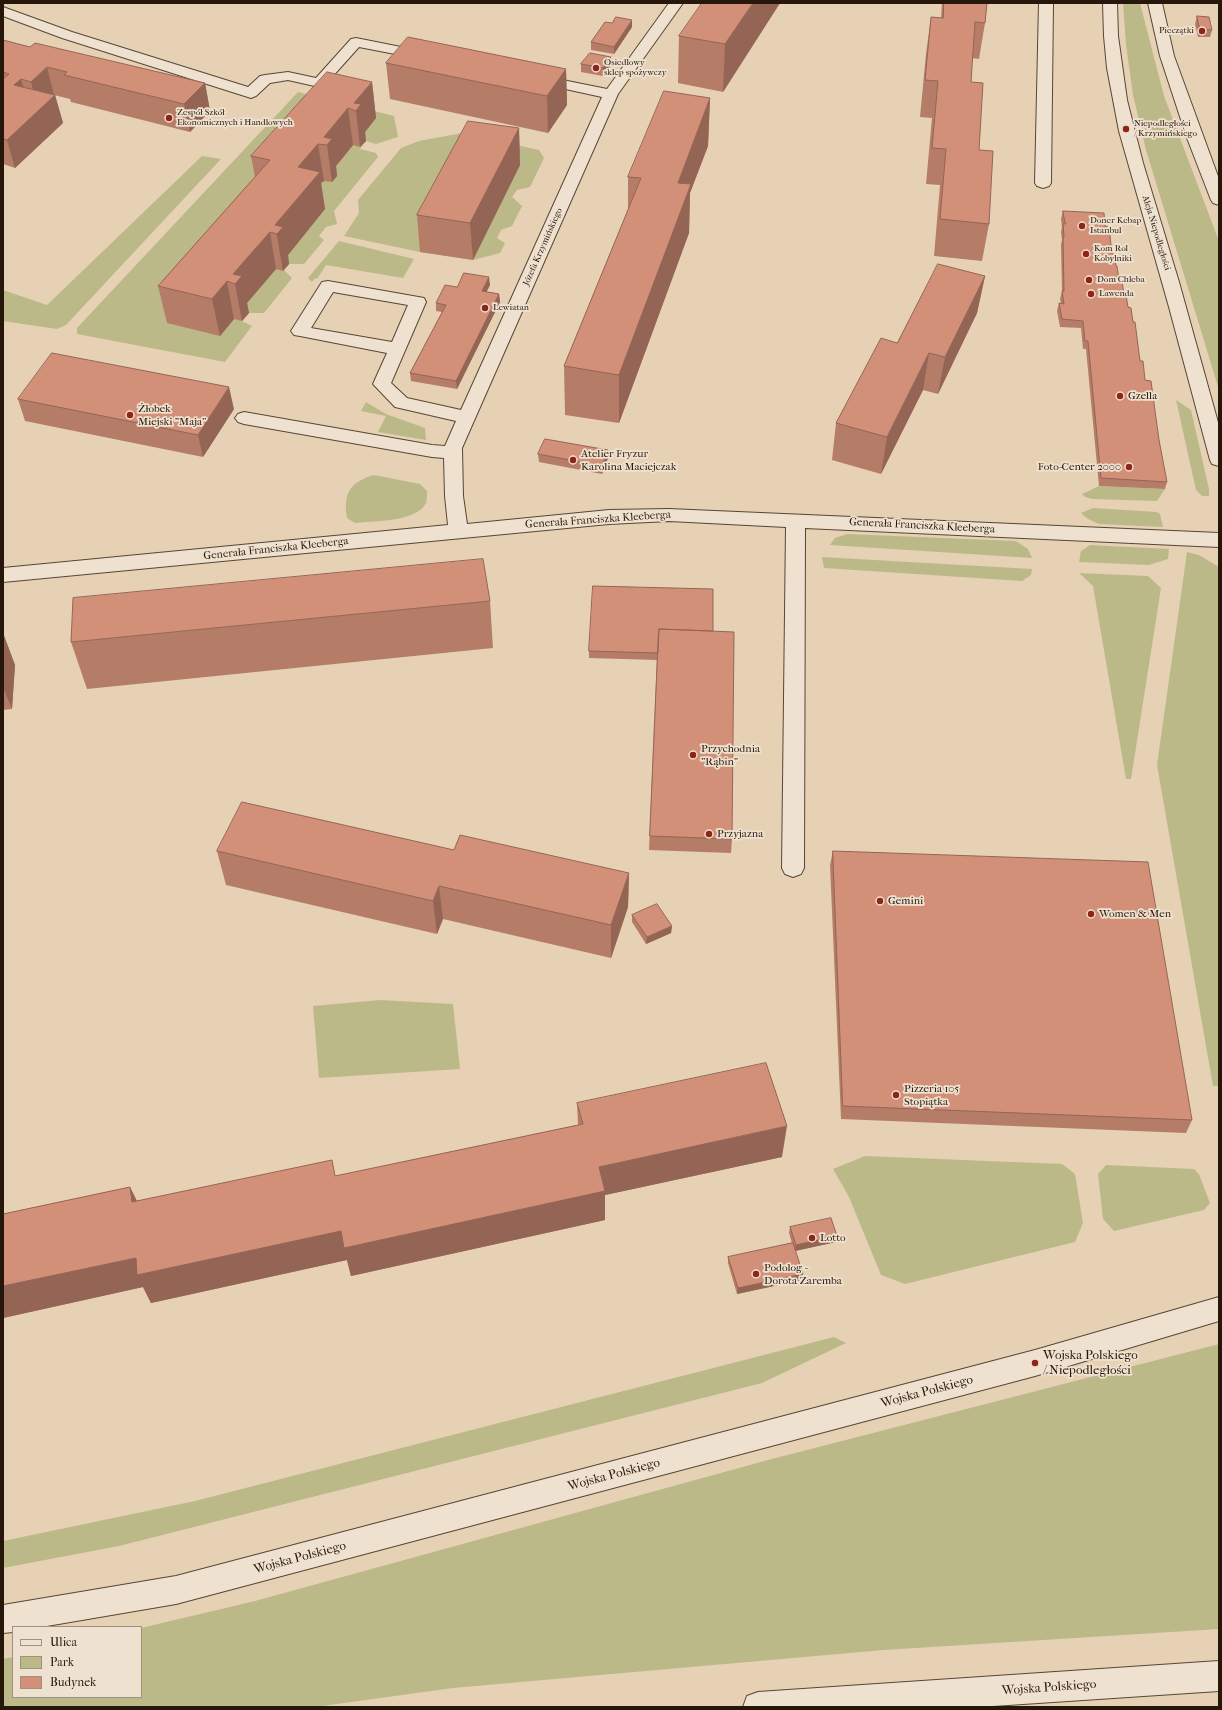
<!DOCTYPE html>
<html>
<head>
<meta charset="utf-8">
<style>
  body { margin:0 }
  #map { position:relative; width:1222px; height:1710px; overflow:hidden; background:#e6d1b5; font-family:"IM FELL French Canon",serif }
  canvas { display:block }
  .frame { position:absolute; inset:0; border:4px solid #27170a; pointer-events:none }
  .legend { position:absolute; left:12px; top:1626px; width:130px; height:72px; box-sizing:border-box; background:#efe1cf; border:1px solid #9f9080; margin:0; padding:5px 7px; list-style:none; font-size:12px; color:#27170a }
  .legend li { display:flex; align-items:center; gap:8px; height:20px }
  .legend b { width:20px; border:1px solid #9f9080 }
</style>
</head>
<body>
<div id="map">
<canvas width="1222" height="1710"></canvas>
<div class="frame"></div>
<ul class="legend">
<li><b style="height:5px;background:#efe1cf"></b>Ulica</li>
<li><b style="height:11px;background:#bcb988"></b>Park</li>
<li><b style="height:11px;background:#d39079"></b>Budynek</li>
</ul>
</div>
<script>
const ctx = document.querySelector('canvas').getContext('2d');
ctx.lineJoin = 'round';
function fillPath(path, color) {
  ctx.fillStyle = color;
  ctx.fill(path, 'evenodd');
}
function stroke(path, color, width, dash) {
  ctx.strokeStyle = color;
  ctx.lineWidth = width;
  ctx.lineCap = dash ? 'butt' : 'round';
  ctx.setLineDash(dash || []);
  ctx.stroke(path);
}
function label(font, color, halo, rows, align = 'center') {
  ctx.font = font + ' "IM FELL French Canon",serif';
  ctx.lineWidth = 3.5;
  ctx.setLineDash([]);
  ctx.textBaseline = 'middle';
  ctx.strokeStyle = halo;
  ctx.fillStyle = color;
  for (const [text, x, y, turn = 0] of rows) {
    ctx.save();
    ctx.translate(x, y);
    ctx.rotate((+turn || 0) * Math.PI / 180);
    ctx.textAlign = isNaN(turn) ? turn : align;
    if (halo) ctx.strokeText(text, 0, 0);
    ctx.fillText(text, 0, 0);
    ctx.restore();
  }
}
const green = new Path2D(`
  M 1123,3 L 1140,3 L 1164,96 L 1219,241 L 1219,390 L 1146,150 L 1133,95 L 1126,45 Z
  M 298,92 L 394,116 L 398,137 L 376,144 L 366,141 L 360,149 L 376,153 L 378,157 L 334,211 L 337,224 L 326,227 L 319,236 L 324,240 L 304,264 L 289,264 L 284,270 L 292,278 L 264,313 L 249,313 L 242,321 L 252,326 L 225,362 L 77,334 L 77,328 Z
  M 462,133 L 539,150 L 544,158 L 530,187 L 517,190 L 512,197 L 522,206 L 512,226 L 501,230 L 497,238 L 505,243 L 500,253 L 473,260 L 420,252 L 344,236 L 359,213 L 358,200 L 401,148 L 419,141 Z
  M 202,156 L 221,159 L 66,325 L 57,329 L 3,321 L 3,290 L 47,305 Z
  M 339,241 L 414,259 L 403,278 L 326,265 L 317,279 L 315,278 L 312,282 L 308,278 Z
  M 1176,400 L 1191,410 L 1209,489 L 1209,496 L 1202,496 L 1196,490 Z
  M 366,402 L 386,414 L 425,428 L 426,440 L 378,432 L 386,416 L 361,411 Z
  M 374,475 L 420,484 L 427,491 C 427,495 427,500 426,503 C 417,522 373,521 355,523 L 347,518 C 343,493 350,482 374,475 Z
  M 1099,486 L 1165,489 L 1157,501 L 1092,499 L 1085,497 L 1082,494 Z
  M 1093,508 L 1157,512 L 1160,514 L 1163,527 L 1099,524 L 1088,519 L 1081,513 Z
  M 847,534 L 1016,541 L 1028,549 L 1032,558 L 830,545 L 835,538 Z
  M 1090,545 L 1169,549 L 1168,559 L 1149,565 L 1079,562 L 1081,551 Z
  M 1187,552 L 1199,555 L 1219,567 L 1219,1086 L 1213,1086 L 1157,765 Z
  M 822,557 L 1032,569 L 1031,575 L 1022,581 L 824,568 Z
  M 1079,573 L 1148,576 L 1161,588 L 1131,779 L 1126,779 L 1093,586 Z
  M 380,1000 L 453,1004 L 460,1069 L 319,1078 L 313,1006 Z
  M 865,1156 L 1062,1164 L 1075,1174 L 1083,1223 L 1075,1242 L 905,1284 L 881,1275 L 849,1197 L 833,1169 Z
  M 1106,1165 L 1194,1169 L 1199,1174 L 1210,1203 L 1204,1210 L 1114,1231 L 1103,1219 L 1098,1174 Z
  M 834,1337 L 846,1343 L 762,1383 L 119,1546 L 3,1568 L 3,1541 L 195,1501 Z
  M 1219,1344 L 1219,1629 L 884,1650 L 453,1688 L 315,1707 L 3,1707 L 3,1659 L 13,1657 L 13,1697 L 141,1697 L 141,1628 L 255,1601 L 768,1460 Z`);
const minor = new Path2D(`
  M 669,3 L 683,3 L 618,94 L 462,448 L 463,496 L 467,524 L 609,510 L 669,509 L 1219,533 L 1219,547 L 805,528 L 804,868 L 801,874 L 793,877 L 785,874 L 782,868 L 786,527 L 669,521 L 609,524 L 3,582 L 3,568 L 448,525 L 445,496 L 444,458 L 432,457 L 244,424 L 238,422 L 235,418 L 238,414 L 244,412 L 432,445 L 445,446 L 456,421 L 395,407 L 373,384 L 387,353 L 300,336 L 294,335 L 291,331 L 322,282 L 328,281 L 424,298 L 426,302 L 391,383 L 407,398 L 461,410 L 602,97 L 538,83 L 533,82 L 531,79 L 533,76 L 538,75 L 607,89 ZM 333,292 L 408,305 L 392,342 L 311,328 Z
  M 1039,3 L 1053,3 L 1051,183 L 1049,186 L 1043,188 L 1037,186 L 1035,183 Z
  M 1103,3 L 1117,3 L 1118,36 L 1127,100 L 1143,163 L 1179,282 L 1219,426 L 1219,466 L 1212,464 L 1210,460 L 1169,307 L 1119,131 L 1107,68 L 1104,36 Z
  M 1148,3 L 1162,3 L 1174,56 L 1219,179 L 1219,205 L 1213,203 L 1211,200 L 1187,138 L 1160,56 Z
  M 3,7 L 72,32 L 248,87 L 260,76 L 265,75 L 288,72 L 316,78 L 351,39 L 356,38 L 431,53 L 433,56 L 431,59 L 426,60 L 359,47 L 324,86 L 319,87 L 288,80 L 270,83 L 256,96 L 251,98 L 62,38 L 3,16 Z
  M 1219,1297 L 1219,1321 L 1035,1376 L 176,1604 L 41,1627 L 13,1627 L 13,1632 L 3,1633 L 3,1605 L 176,1576 L 1035,1350 Z
  M 1219,1661 L 1219,1691 L 978,1707 L 743,1707 L 747,1696 L 758,1692 Z`);
const wall = new Path2D(`
  M 780,3 L 723,92 L 678,83 L 679,36 Z
  M 942,3 L 987,3 L 985,23 L 979,59 L 972,58 L 971,82 L 979,150 L 989,224 L 982,261 L 934,256 L 940,185 L 926,184 L 932,118 L 920,117 L 926,54 L 931,17 L 941,18 Z
  M 1197,16 L 1212,30 L 1210,37 L 1198,37 L 1195,24 Z
  M 632,20 L 632,27 L 614,54 L 591,50 L 591,42 L 612,23 Z
  M 3,40 L 30,47 L 205,83 L 210,111 L 190,132 L 71,102 L 70,99 L 54,95 L 55,95 L 63,123 L 15,168 L 3,164 Z
  M 386,63 L 566,69 L 567,105 L 548,133 L 390,99 Z
  M 581,64 L 611,65 L 603,76 L 581,72 Z
  M 372,82 L 376,118 L 365,132 L 366,141 L 360,147 L 353,145 L 336,166 L 337,176 L 332,182 L 324,181 L 321,183 L 325,209 L 288,255 L 289,264 L 283,271 L 276,269 L 247,303 L 249,313 L 242,321 L 234,319 L 220,336 L 167,323 L 158,286 L 255,177 L 251,156 Z
  M 710,98 L 708,146 L 690,193 L 689,233 L 619,423 L 565,415 L 564,366 L 628,210 L 628,177 Z
  M 519,128 L 520,165 L 473,260 L 420,252 L 417,215 Z
  M 1063,211 L 1105,226 L 1119,281 L 1128,307 L 1133,322 L 1140,361 L 1159,440 L 1167,482 L 1165,489 L 1099,486 L 1086,349 L 1083,349 L 1081,328 L 1060,327 L 1057,311 L 1059,303 L 1061,303 L 1060,299 L 1062,291 L 1061,245 L 1062,240 L 1061,232 L 1062,227 L 1061,219 Z
  M 985,276 L 977,313 L 938,394 L 923,390 L 881,474 L 832,460 L 836,423 L 897,343 Z
  M 490,285 L 486,292 L 499,294 L 500,302 L 457,389 L 411,381 L 410,373 L 442,312 L 436,311 L 436,303 L 457,287 Z
  M 18,399 L 234,409 L 203,457 L 25,421 Z
  M 538,454 L 608,458 L 602,474 L 539,462 Z
  M 490,601 L 493,648 L 87,689 L 71,642 Z
  M 713,631 L 732,839 L 731,853 L 649,850 L 657,660 L 589,658 L 589,651 Z
  M 3,633 L 15,665 L 12,709 L 3,710 Z
  M 217,851 L 629,873 L 628,907 L 611,958 L 443,919 L 437,934 L 226,885 Z
  M 833,851 L 1192,1120 L 1186,1133 L 841,1119 L 830,865 Z
  M 632,915 L 672,926 L 671,933 L 646,944 L 632,922 Z
  M 577,1103 L 782,1157 L 605,1195 L 605,1220 L 351,1276 L 347,1260 L 151,1303 L 143,1287 L 3,1318 L 3,1214 L 130,1187 L 137,1201 L 336,1176 L 578,1125 Z
  M 790,1227 L 836,1242 L 795,1251 L 803,1274 L 802,1280 L 737,1294 L 728,1263 L 728,1257 L 792,1243 L 789,1233 Z`);
const shadedWall = new Path2D(`
  M 753,3 L 780,3 L 723,92 L 725,44 Z
  M 632,20 L 632,27 L 614,54 L 614,47 Z
  M 611,57 L 611,65 L 603,76 L 603,68 Z
  M 47,67 L 54,95 L 38,109 L 31,82 Z
  M 566,69 L 567,105 L 548,133 L 547,96 Z
  M 21,79 L 29,107 L 14,85 Z
  M 372,82 L 376,118 L 365,132 L 366,141 L 360,147 L 356,111 L 354,103 Z
  M 205,83 L 210,111 L 190,132 L 184,104 Z
  M 55,95 L 63,123 L 15,168 L 7,140 Z
  M 710,98 L 708,146 L 690,193 L 689,233 L 619,423 L 619,375 L 678,183 Z
  M 348,108 L 353,145 L 336,166 L 337,176 L 332,182 L 327,145 L 324,137 Z
  M 519,128 L 520,165 L 473,260 L 470,223 Z
  M 318,144 L 324,181 L 321,183 L 325,209 L 288,255 L 289,264 L 283,271 L 275,225 L 298,167 Z
  M 270,232 L 276,269 L 247,303 L 249,313 L 242,321 L 233,274 Z
  M 985,276 L 977,313 L 938,394 L 945,357 Z
  M 489,277 L 490,285 L 483,299 L 482,291 Z
  M 227,281 L 234,319 L 220,336 L 212,299 Z
  M 499,294 L 500,302 L 457,389 L 456,381 Z
  M 929,353 L 923,390 L 881,474 L 887,437 Z
  M 229,387 L 234,409 L 203,457 L 198,435 Z
  M 608,450 L 608,458 L 602,474 L 602,466 Z
  M 3,633 L 15,665 L 12,709 L 3,687 Z
  M 629,873 L 628,907 L 611,958 L 611,925 Z
  M 439,886 L 443,919 L 437,934 L 433,901 Z
  M 672,926 L 671,933 L 646,944 L 647,937 Z
  M 787,1126 L 782,1157 L 605,1195 L 605,1220 L 351,1276 L 347,1260 L 151,1303 L 143,1287 L 3,1318 L 3,1286 L 136,1258 L 599,1167 Z
  M 130,1187 L 144,1216 L 132,1202 Z
  M 837,1236 L 836,1242 L 795,1251 L 796,1245 Z
  M 803,1274 L 802,1280 L 737,1294 L 738,1288 Z`);
const building = new Path2D(`
  M 702,3 L 753,3 L 725,44 L 679,36 Z
  M 944,3 L 987,3 L 985,23 L 975,22 L 971,82 L 983,83 L 979,150 L 993,151 L 989,224 L 940,219 L 946,149 L 932,148 L 938,81 L 925,80 L 931,17 L 943,18 Z
  M 1197,16 L 1209,17 L 1212,30 L 1200,29 Z
  M 616,17 L 632,20 L 614,47 L 591,42 L 605,22 L 612,23 Z
  M 408,37 L 566,69 L 547,96 L 386,63 Z
  M 3,40 L 30,47 L 35,43 L 205,83 L 184,104 L 64,75 L 67,72 L 47,67 L 31,82 L 21,79 L 14,85 L 55,95 L 7,140 L 3,139 L 3,79 L 9,74 L 3,72 Z
  M 590,53 L 611,57 L 603,68 L 581,64 Z
  M 327,72 L 372,82 L 354,103 L 361,104 L 356,111 L 348,108 L 324,137 L 332,139 L 327,145 L 318,144 L 298,167 L 320,172 L 275,225 L 283,227 L 277,234 L 270,232 L 233,274 L 242,276 L 235,284 L 227,281 L 212,299 L 158,286 L 270,160 L 251,156 Z
  M 664,91 L 710,98 L 678,183 L 691,184 L 619,375 L 564,366 L 641,178 L 628,177 Z
  M 468,121 L 519,128 L 470,223 L 417,215 Z
  M 1063,211 L 1104,213 L 1105,226 L 1109,227 L 1112,254 L 1114,254 L 1116,266 L 1117,266 L 1119,281 L 1122,281 L 1124,295 L 1126,295 L 1128,307 L 1131,308 L 1133,322 L 1135,322 L 1140,361 L 1143,361 L 1145,380 L 1151,381 L 1159,440 L 1167,482 L 1101,478 L 1088,341 L 1085,341 L 1083,321 L 1062,319 L 1059,303 L 1064,304 L 1062,291 L 1064,291 L 1063,237 L 1064,237 L 1063,224 L 1065,224 Z
  M 938,264 L 985,276 L 945,357 L 929,353 L 887,437 L 836,423 L 881,338 L 897,343 Z
  M 464,273 L 489,277 L 482,291 L 499,294 L 456,381 L 410,373 L 446,305 L 436,303 L 445,285 L 457,287 Z
  M 52,353 L 229,387 L 198,435 L 18,399 Z
  M 545,439 L 608,450 L 602,466 L 538,454 Z
  M 483,559 L 490,601 L 71,642 L 73,598 Z
  M 593,586 L 713,589 L 713,631 L 659,629 L 658,653 L 589,651 Z
  M 659,629 L 734,632 L 732,839 L 650,836 Z
  M 242,802 L 454,850 L 460,835 L 629,873 L 611,925 L 439,886 L 433,901 L 217,851 Z
  M 833,851 L 1148,862 L 1192,1120 L 843,1106 Z
  M 657,904 L 672,926 L 647,937 L 632,915 Z
  M 766,1063 L 787,1126 L 599,1167 L 605,1191 L 344,1248 L 341,1231 L 137,1275 L 136,1258 L 3,1286 L 3,1214 L 130,1187 L 132,1202 L 332,1160 L 335,1176 L 583,1124 L 577,1103 Z
  M 831,1218 L 837,1236 L 796,1245 L 790,1227 Z
  M 793,1243 L 803,1274 L 738,1288 L 728,1257 Z`);
const markers = [
  [1202,31,4,"#8f2418"],
  [596,68,4,"#8f2418"],
  [169,118,4,"#8f2418"],
  [1126,129,4,"#8f2418"],
  [1082,226,4,"#8f2418"],
  [1086,254,4,"#8f2418"],
  [1089,280,4,"#8f2418"],
  [1091,294,4,"#8f2418"],
  [485,308,4,"#8f2418"],
  [1120,396,4,"#8f2418"],
  [130,415,4,"#8f2418"],
  [573,460,4,"#8f2418"],
  [1129,467,4,"#8f2418"],
  [693,755,4,"#8f2418"],
  [709,834,4,"#8f2418"],
  [880,901,4,"#8f2418"],
  [1091,914,4,"#8f2418"],
  [896,1095,4,"#8f2418"],
  [812,1238,4,"#8f2418"],
  [756,1274,4,"#8f2418"],
  [1035,1363,4,"#8f2418"]
];
const farPoinames = [
  ["Pieczątki",1194,31,"right"],
  ["Osiedlowy",604,63],
  ["sklep spożywczy",604,73],
  ["Zespół Szkół",177,113],
  ["Ekonomicznych i Handlowych",177,123],
  ["Niepodległości",1134,124],
  ["/ Krzymińskiego",1134,134],
  ["Doner Kebap",1090,221],
  ["Istanbul",1090,231],
  ["Kom-Rol",1094,249],
  ["Kobylniki",1094,259],
  ["Dom Chleba",1097,280],
  ["Lawenda",1099,294],
  ["Lewiatan",493,308]
];
const farStreetnames = [
  ["Aleja Niepodległości",1156,233,73],
  ["Józefa Krzymińskiego",543,247,-66]
];
const poiNames = [
  ["Gzella",1128,396],
  ["Żłobek",138,409],
  ["Miejski \"Maja\"",138,422],
  ["Atelier Fryzur",581,454],
  ["Karolina Maciejczak",581,467],
  ["Foto-Center 2000",1121,467,"right"],
  ["Przychodnia",701,749],
  ["\"Rąbin\"",701,762],
  ["Przyjazna",717,834],
  ["Gemini",888,901],
  ["Women & Men",1099,914],
  ["Pizzeria 105",904,1089],
  ["Stopiątka",904,1102],
  ["Lotto",820,1238],
  ["Podolog -",764,1268],
  ["Dorota Zaremba",764,1281]
];
const streetNames = [
  ["Generała Franciszka Kleeberga",598,520,-4],
  ["Generała Franciszka Kleeberga",922,526,3],
  ["Generała Franciszka Kleeberga",276,549,-6]
];
const nearPoinames = [
  ["Wojska Polskiego",1043,1356],
  ["/ Niepodległości",1043,1371]
];
const nearStreetnames = [
  ["Wojska Polskiego",927,1392,-15],
  ["Wojska Polskiego",614,1475,-15],
  ["Wojska Polskiego",300,1558,-15],
  ["Wojska Polskiego",1049,1688,-4]
];
fillPath(green, '#bcb988');
stroke(minor, '#574635', 2);
fillPath(minor, '#efe1cf');
fillPath(wall, '#b57c68');
fillPath(shadedWall, '#946555');
fillPath(building, '#d39079');
stroke(building, '#946555', 1);
for (const [x, y, r, color] of markers) {
  const dot = new Path2D();
  dot.arc(x, y, r, 0, 2 * Math.PI);
  ctx.fillStyle = color;
  ctx.fill(dot);
  stroke(dot, '#efe1cf', 1.5);
}
label('9px', '#27170a', '#efe1cf', farPoinames, 'left');
label('9px', '#27170a', '#efe1cf', farStreetnames);
label('11px', '#27170a', '#efe1cf', poiNames, 'left');
label('11px', '#27170a', '#efe1cf', streetNames);
label('13px', '#27170a', '#efe1cf', nearPoinames, 'left');
label('13px', '#27170a', '#efe1cf', nearStreetnames);
</script>
</body>
</html>
